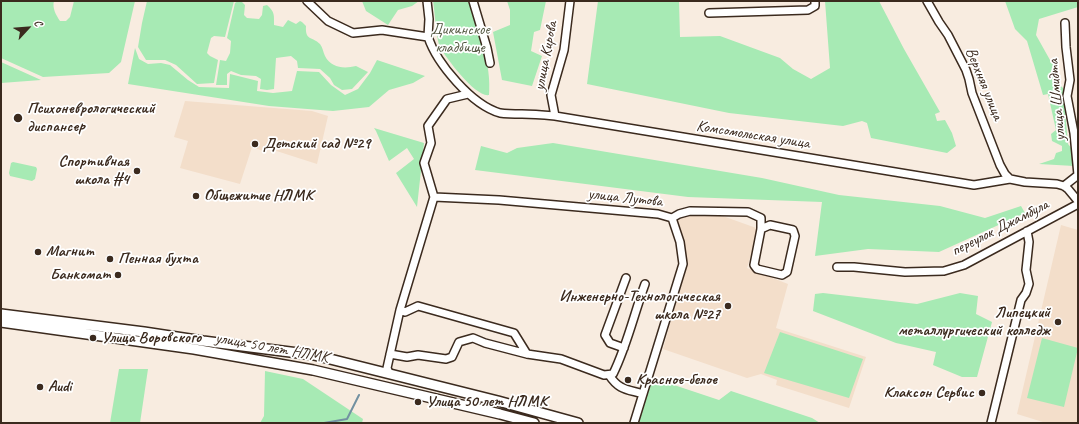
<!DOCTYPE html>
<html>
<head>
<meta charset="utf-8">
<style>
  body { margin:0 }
  #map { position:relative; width:1079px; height:424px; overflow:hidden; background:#f8ece0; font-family:Caveat,sans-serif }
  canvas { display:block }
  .frame { position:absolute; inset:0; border:2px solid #3b2a1e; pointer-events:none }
  .north { position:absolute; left:8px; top:8px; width:40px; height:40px; -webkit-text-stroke:3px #fff; paint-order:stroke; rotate:64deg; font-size:11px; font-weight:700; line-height:16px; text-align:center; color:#3b2a1e }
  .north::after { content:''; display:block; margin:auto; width:14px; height:18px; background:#3b2a1e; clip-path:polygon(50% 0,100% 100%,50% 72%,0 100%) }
</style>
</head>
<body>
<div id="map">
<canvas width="1079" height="424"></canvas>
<div class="frame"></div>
<div class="north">С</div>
</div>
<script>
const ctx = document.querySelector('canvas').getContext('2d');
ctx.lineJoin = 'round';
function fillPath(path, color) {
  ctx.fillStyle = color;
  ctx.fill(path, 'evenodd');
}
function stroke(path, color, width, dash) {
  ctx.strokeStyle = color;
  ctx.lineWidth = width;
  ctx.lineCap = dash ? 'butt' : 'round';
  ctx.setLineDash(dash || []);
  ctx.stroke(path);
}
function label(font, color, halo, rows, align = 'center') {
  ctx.font = font + ' Caveat,sans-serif';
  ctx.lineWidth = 3.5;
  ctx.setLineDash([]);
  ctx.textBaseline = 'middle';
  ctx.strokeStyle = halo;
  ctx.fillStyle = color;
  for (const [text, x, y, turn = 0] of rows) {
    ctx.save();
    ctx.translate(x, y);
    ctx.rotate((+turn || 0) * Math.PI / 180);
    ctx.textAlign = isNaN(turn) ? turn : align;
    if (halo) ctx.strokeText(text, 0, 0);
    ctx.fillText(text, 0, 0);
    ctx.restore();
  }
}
const built = new Path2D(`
  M 185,101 L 312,111 L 328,116 L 317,164 L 264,147 L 263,151 L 252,147 L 240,184 L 180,168 L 188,141 L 174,137 Z
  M 680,215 L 720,215 L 759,229 L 747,268 L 788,284 L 776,328 L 866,357 L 849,408 L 776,385 L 777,380 L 761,374 L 747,378 L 663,349 L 685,270 L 675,221 Z
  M 1061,225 L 1078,230 L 1078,423 L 1046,423 L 1017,414 Z`);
const green = new Path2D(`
  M 1,1 L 54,1 C 52,8 56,15 60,21 L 66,21 L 70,17 L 74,1 L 135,1 L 121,62 L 109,73 L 43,77 L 1,58 Z
  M 147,1 L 234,1 L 225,37 L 214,36 L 211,38 L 207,53 L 210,56 L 218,60 L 214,83 L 197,84 L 176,65 L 165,60 L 146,60 L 138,47 L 142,23 Z
  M 238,1 L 242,2 L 245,5 L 244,15 L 247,18 L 259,19 L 262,15 L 263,6 L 267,5 C 275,12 274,15 274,25 L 283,27 L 288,20 L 296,24 L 300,21 L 302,22 L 306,26 C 305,41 312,36 320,44 C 323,48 323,52 325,56 C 331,68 344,69 356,66 L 368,72 L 352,89 L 342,90 L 334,85 L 330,78 L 320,69 L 298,68 L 297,61 L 291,56 L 276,58 L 274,89 L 267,90 L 260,89 L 261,79 L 256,76 L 241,75 L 231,71 L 227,74 L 227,85 L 216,85 L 220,60 L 226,61 L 230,53 L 231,41 L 227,38 L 235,3 Z
  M 362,1 L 419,1 L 412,6 L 398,10 L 388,25 L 366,11 Z
  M 433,1 L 469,1 C 478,29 492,65 489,95 C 476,98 446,58 440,47 C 436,38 435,12 433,1 Z
  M 507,1 L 546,1 L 540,30 L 534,32 L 531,51 L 542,56 L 532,86 L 502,80 L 493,32 L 510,25 L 510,10 Z
  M 598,1 L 679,1 L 680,37 L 720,36 L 780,58 L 793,69 L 811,79 L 830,68 L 825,1 L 879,1 L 904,49 L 940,112 L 935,114 L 937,121 L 945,120 L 952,133 L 956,146 L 947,153 L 871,138 L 867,123 L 862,121 L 843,126 L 729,113 L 587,84 Z
  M 1005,1 L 1078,1 L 1078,7 L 1039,19 L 1036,35 L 1050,60 L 1057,67 L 1054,80 L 1063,88 L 1068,144 L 1073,150 L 1074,166 L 1039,164 L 1054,159 L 1056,153 L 1062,151 L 1062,146 L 1052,141 L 1051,134 L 1056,130 L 1048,94 L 1043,95 L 1027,41 L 1015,29 Z
  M 135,48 L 139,59 L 148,64 L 161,63 L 170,65 L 188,80 L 199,87 L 229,88 L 230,74 L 258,81 L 257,91 L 273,93 L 292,91 L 297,71 L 319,72 L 331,85 L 345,95 L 358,89 L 370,73 L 377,60 L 425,76 L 413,83 L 389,90 L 369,107 L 333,111 L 269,106 L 128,84 Z
  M 1,62 L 41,80 L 1,83 Z
  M 374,128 L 424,143 L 417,207 L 396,173 L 414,159 L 407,148 L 389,161 L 376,131 Z
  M 553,143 L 762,178 L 839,195 L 940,206 L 985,218 L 1021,206 L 1025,213 L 939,252 L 868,249 L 815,256 L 822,202 L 688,197 L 475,170 L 481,146 L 507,153 L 517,148 Z
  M 13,162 L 36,167 L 37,169 L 35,179 L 32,181 L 10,176 L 9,173 L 11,163 Z
  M 823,293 L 917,304 L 960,293 L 978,296 L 976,314 L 992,322 L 977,377 L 962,377 L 933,365 L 936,352 L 896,343 L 813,311 L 815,294 Z
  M 780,332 L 863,359 L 849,398 L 764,373 Z
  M 1042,338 L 1078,348 L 1064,407 L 1027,398 Z
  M 119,369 L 148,369 L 140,423 L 110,423 Z
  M 265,371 L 303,379 L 363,419 L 362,423 L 260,423 L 264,416 Z
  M 653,378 L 719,400 L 731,391 L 812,418 L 820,423 L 637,423 Z`);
const stream = new Path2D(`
  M 324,423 L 347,419 L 359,395`);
const street = new Path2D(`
  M 307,1 L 328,21 L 353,33 L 382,30 L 428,37 C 437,64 472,105 500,113 C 507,114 515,114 522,114 C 533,114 544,115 555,116 L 974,185 L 1010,179 L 1025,182 L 1057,184 L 1064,186 L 1068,189 L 1078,201
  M 427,1 L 429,19 L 428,37
  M 473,1 L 487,48 L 490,63
  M 927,1 L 939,22 L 948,35 L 966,70 L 969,79 L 972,93 L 1000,165 L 1005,174 L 1010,179
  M 709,13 L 808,10 L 815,6 L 815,1
  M 1065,23 L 1066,47 L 1070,80 L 1067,96 L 1074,133 L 1078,175
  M 555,116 L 551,95 L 564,50 L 570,1
  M 1064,186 L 1078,175
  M 434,197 L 499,200 L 658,214 L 672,218 L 680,242 L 683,264 L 634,423
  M 672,218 L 679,214 L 690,211 L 748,212 L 761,218 L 761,229 L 754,265 L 757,269 L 782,275 L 787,272 L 795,236 L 793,230 L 770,225 L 761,229
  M 837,267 L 854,267 L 905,272 L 944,271 L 964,265 L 1078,204
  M 400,310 L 405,312 L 418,306 L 514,333 L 527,354
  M 624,348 L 610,343 L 605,335 L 626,278
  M 390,354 L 407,357 L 418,355 L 446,359 L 452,357 L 459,342 L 473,338 L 485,343 L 527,354 L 561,359 L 604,375 L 613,374 C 627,346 634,314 645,284
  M 389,373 L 387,368 L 400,310 L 434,197 L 424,163 L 431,143 L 428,126 L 447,99 L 468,94
  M 609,375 C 619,390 626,389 643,394
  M 991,423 L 1021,300 L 1026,293 L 1029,284 L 1026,270 L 1029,242 L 1027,231`);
const secondary = new Path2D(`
  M 1,314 L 144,332 L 203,341 L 314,355 L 498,401 L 578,423
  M 1,322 L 194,349 L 313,370 L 500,414 L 534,423`);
const markers = [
  [18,118,5,"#3b2a1e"],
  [255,144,4,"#3b2a1e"],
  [137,171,4,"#3b2a1e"],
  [196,196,4,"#3b2a1e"],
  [38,252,4,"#3b2a1e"],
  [110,259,4,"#3b2a1e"],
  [118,275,4,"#3b2a1e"],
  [728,306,4,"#3b2a1e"],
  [1058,322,4,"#3b2a1e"],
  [93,338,4,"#3b2a1e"],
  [628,380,4,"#3b2a1e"],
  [40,387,4,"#3b2a1e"],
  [982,393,4,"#3b2a1e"],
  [418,402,4,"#3b2a1e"]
];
const parkNames = [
  ["Дикинское",460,30],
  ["кладбище",460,48]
];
const streetNames = [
  ["улица Кирова",546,56,-79],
  ["Верхняя улица",984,84,68],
  ["улица Шмидта",1057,100,-95],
  ["Комсомольская улица",753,135,9],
  ["улица Лутова",625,198,6],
  ["переулок Джамбула",1000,228,-27],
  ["улица 50 лет НЛМК",272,348,10]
];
const poiNames = [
  ["Психоневрологический",27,109],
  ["диспансер",27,127],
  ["Детский сад №29",263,144],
  ["Спортивная",129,162,"right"],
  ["школа #4",129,180,"right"],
  ["Общежитие НЛМК",204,196],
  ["Магнит",46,252],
  ["Пенная бухта",118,259],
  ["Банкомат",110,275,"right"],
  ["Инженерно-Технологическая",720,297,"right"],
  ["школа №27",720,315,"right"],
  ["Липецкий",1050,313,"right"],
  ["металлургический колледж",1050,331,"right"],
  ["Улица Воровского",101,338],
  ["Красное-белое",636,380],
  ["Audi",48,387],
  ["Клаксон Сервис",974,393,"right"],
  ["Улица 50 лет НЛМК",426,402]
];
fillPath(built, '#f3deca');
fillPath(green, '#a7eab4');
stroke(stream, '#7291a1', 2);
stroke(street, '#3b2a1e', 10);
stroke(secondary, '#3b2a1e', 12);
stroke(street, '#fff', 7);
stroke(secondary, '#fff', 9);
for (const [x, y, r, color] of markers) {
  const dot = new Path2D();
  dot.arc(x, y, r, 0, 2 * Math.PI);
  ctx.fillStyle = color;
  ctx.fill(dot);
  stroke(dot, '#fff', 1.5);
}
label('16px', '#565a44', '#fff', parkNames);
label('16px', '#3b2a1e', '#fff', streetNames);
label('bold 16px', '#3b2a1e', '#fff', poiNames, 'left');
</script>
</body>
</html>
